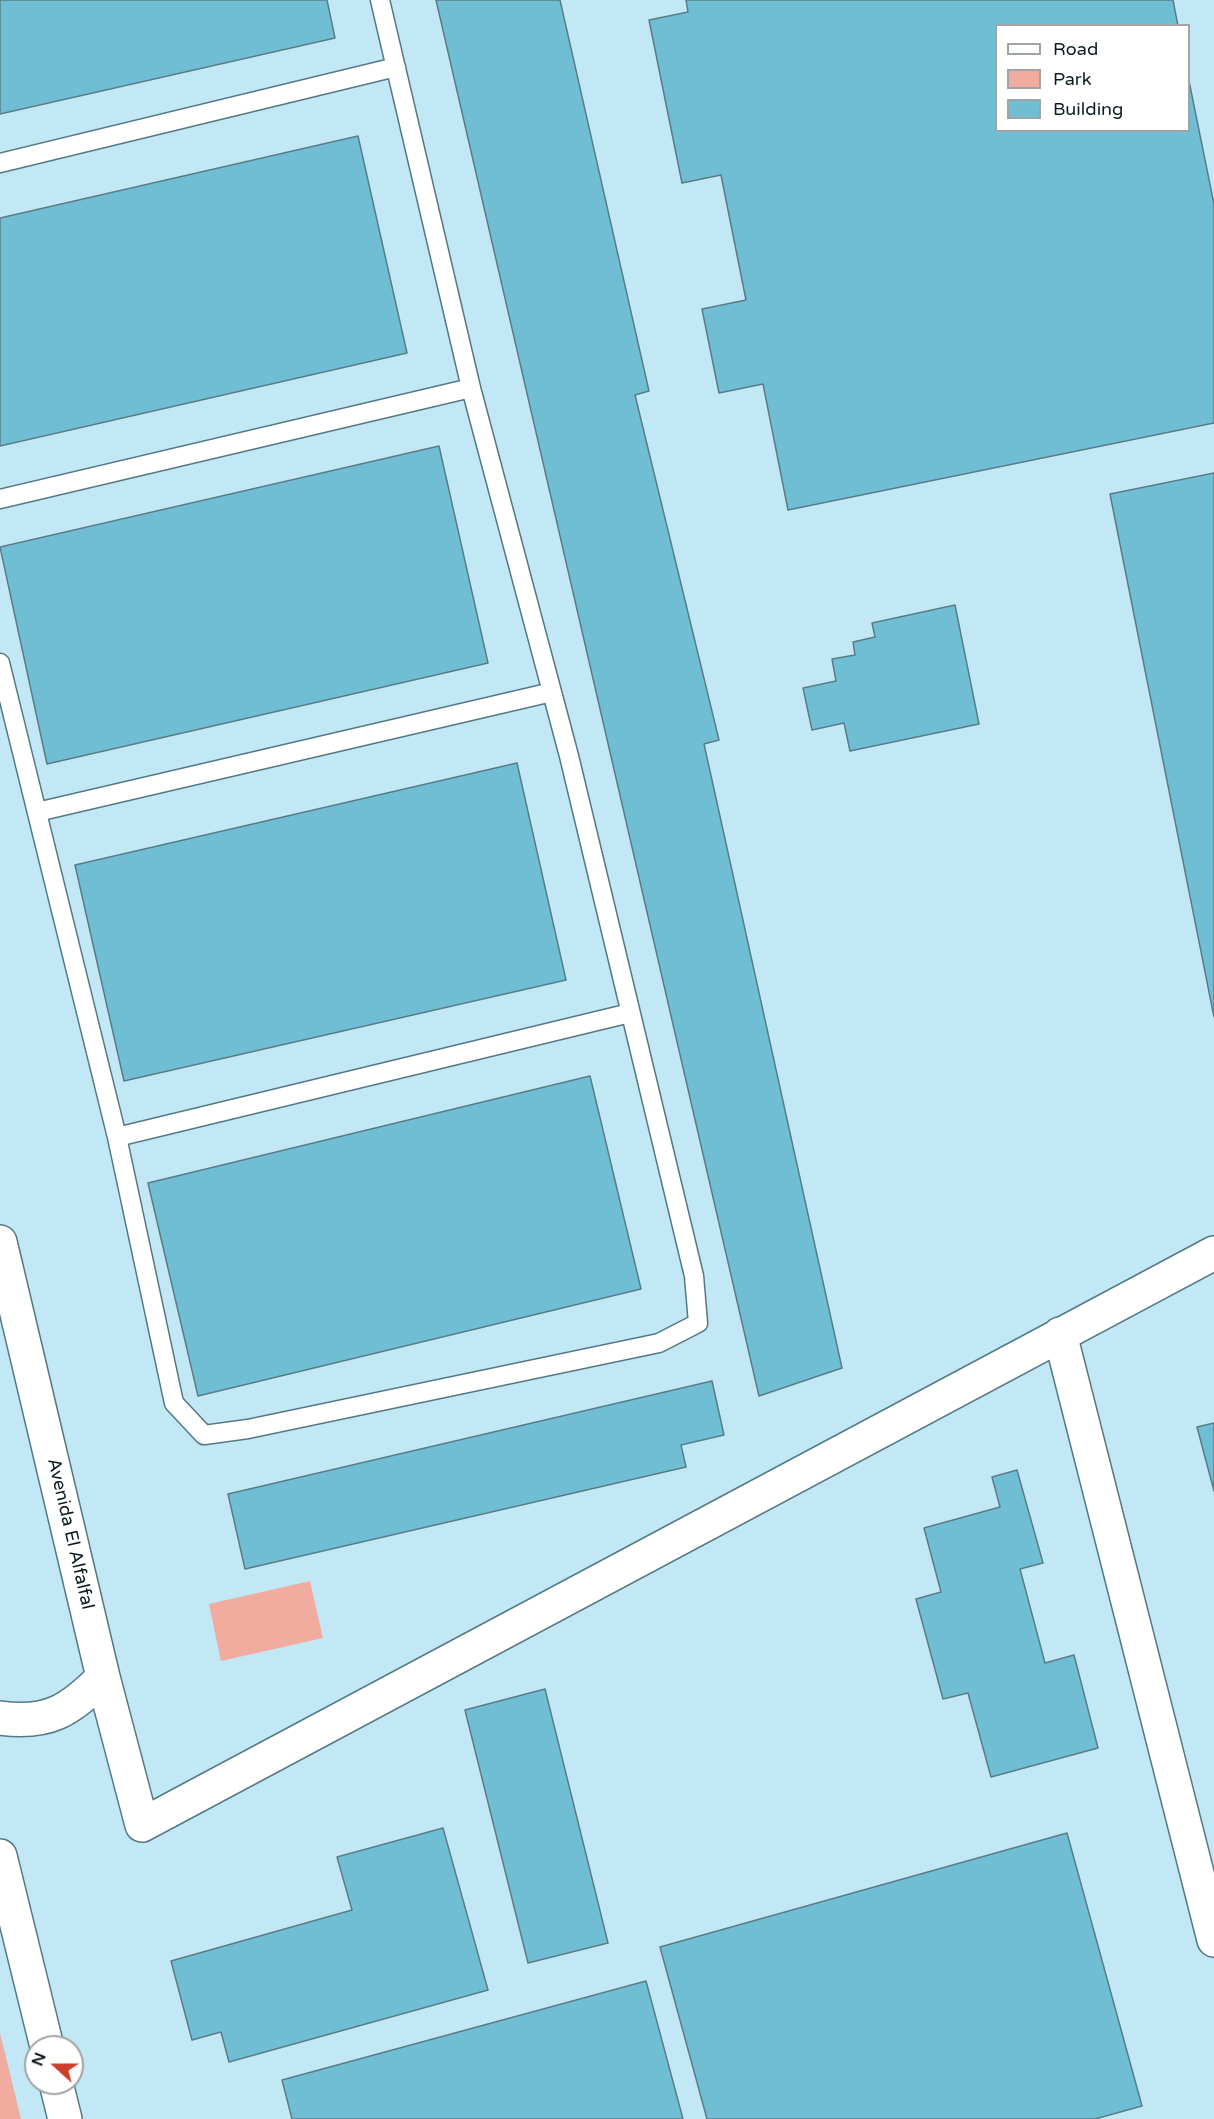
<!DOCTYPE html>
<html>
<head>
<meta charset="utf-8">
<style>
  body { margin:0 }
  #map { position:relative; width:1214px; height:2119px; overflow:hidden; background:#c2e8f5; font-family:"Varela Round",sans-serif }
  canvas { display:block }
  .legend { position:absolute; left:995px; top:24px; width:195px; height:108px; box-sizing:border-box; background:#fff; border:2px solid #9fa4a6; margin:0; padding:8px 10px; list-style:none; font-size:18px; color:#0e1c21 }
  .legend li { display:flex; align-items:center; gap:12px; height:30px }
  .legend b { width:30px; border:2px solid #9fa4a6 }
  .north { position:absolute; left:24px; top:2035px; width:60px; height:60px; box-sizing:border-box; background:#fff; border:2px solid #9fa4a6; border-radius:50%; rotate:291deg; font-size:16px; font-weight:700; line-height:24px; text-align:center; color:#0e1c21 }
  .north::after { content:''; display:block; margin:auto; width:21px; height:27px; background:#cb3f2a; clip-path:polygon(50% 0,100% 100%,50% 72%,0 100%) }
</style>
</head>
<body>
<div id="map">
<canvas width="1214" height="2119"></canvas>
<ul class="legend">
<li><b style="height:8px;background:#fff"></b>Road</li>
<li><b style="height:16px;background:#f0ac9f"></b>Park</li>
<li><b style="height:16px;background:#70bed4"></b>Building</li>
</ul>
<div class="north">N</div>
</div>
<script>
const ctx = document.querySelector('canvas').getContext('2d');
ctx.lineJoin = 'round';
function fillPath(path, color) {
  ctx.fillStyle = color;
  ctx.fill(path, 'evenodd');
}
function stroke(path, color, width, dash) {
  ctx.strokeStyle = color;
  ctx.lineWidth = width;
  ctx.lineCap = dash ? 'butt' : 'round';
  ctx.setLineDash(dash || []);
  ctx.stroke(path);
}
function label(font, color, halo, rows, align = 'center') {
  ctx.font = font + ' "Varela Round",sans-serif';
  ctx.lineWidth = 5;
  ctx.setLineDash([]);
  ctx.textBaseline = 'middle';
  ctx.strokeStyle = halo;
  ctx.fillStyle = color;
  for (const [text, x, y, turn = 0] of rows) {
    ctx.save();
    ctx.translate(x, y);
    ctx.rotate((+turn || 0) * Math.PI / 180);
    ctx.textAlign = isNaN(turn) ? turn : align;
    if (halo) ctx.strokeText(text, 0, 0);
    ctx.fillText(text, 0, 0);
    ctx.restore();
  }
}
const green = new Path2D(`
  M 310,1581 L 323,1638 L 221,1661 L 209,1604 Z
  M 0,2033 L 21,2119 L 0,2119 Z`);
const building = new Path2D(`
  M 0,0 L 327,0 L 335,38 L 0,114 Z
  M 436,0 L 560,0 L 649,391 L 635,395 L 719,740 L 704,744 L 842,1368 L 759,1396 Z
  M 686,0 L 1173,0 L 1178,26 L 996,26 L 996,130 L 1188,130 L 1188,76 L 1214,204 L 1214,423 L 788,510 L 763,384 L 719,393 L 702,309 L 746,300 L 721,175 L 682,183 L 649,20 L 688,12 Z
  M 358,136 L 407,353 L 0,446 L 0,218 Z
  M 439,446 L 488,663 L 47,764 L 0,547 Z
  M 1214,473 L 1214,1017 L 1110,494 Z
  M 955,605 L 979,724 L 850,751 L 844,723 L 812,730 L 803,688 L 836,681 L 832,659 L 855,655 L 853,642 L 875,637 L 872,623 Z
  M 517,763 L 566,980 L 124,1081 L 75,865 Z
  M 590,1076 L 641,1289 L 198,1396 L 148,1183 Z
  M 712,1381 L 724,1435 L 681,1445 L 686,1467 L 245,1569 L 228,1494 Z
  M 1214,1423 L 1214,1491 L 1197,1427 Z
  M 1017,1470 L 1043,1563 L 1020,1569 L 1045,1663 L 1074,1655 L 1098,1748 L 991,1777 L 968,1693 L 943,1699 L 916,1599 L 941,1592 L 924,1528 L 1000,1507 L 992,1477 Z
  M 545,1689 L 608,1943 L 528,1963 L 465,1710 Z
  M 443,1828 L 488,1990 L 229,2062 L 221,2032 L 192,2040 L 171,1961 L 352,1910 L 337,1857 Z
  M 1067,1833 L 1142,2106 L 1095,2119 L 707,2119 L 660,1947 Z
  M 646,1981 L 683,2119 L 292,2119 L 282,2080 Z`);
const lane = new Path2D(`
  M 0,163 L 396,67
  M 0,499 L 471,388
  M 0,663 L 117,1137 L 174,1403 L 204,1435 L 248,1429 L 659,1343 L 698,1323 L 694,1276 L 569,756 L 471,388 L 380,0
  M 37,812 L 552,692
  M 117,1137 L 630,1013`);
const street = new Path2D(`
  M 0,1242 L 103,1677 L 142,1825 L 1214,1253
  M 1060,1334 L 1214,1940
  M 0,1718 C 48,1725 71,1710 103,1677
  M 0,1856 L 47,2047
  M 56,2083 L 65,2119`);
const streetNames = [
  ["Avenida El Alfalfal",70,1534,77]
];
fillPath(green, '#f0ac9f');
fillPath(building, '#70bed4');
stroke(building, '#597d88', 1.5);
stroke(lane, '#557984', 21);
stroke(street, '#557984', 36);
stroke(lane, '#fff', 18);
stroke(street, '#fff', 33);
label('18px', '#0e1c21', '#fff', streetNames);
</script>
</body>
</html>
